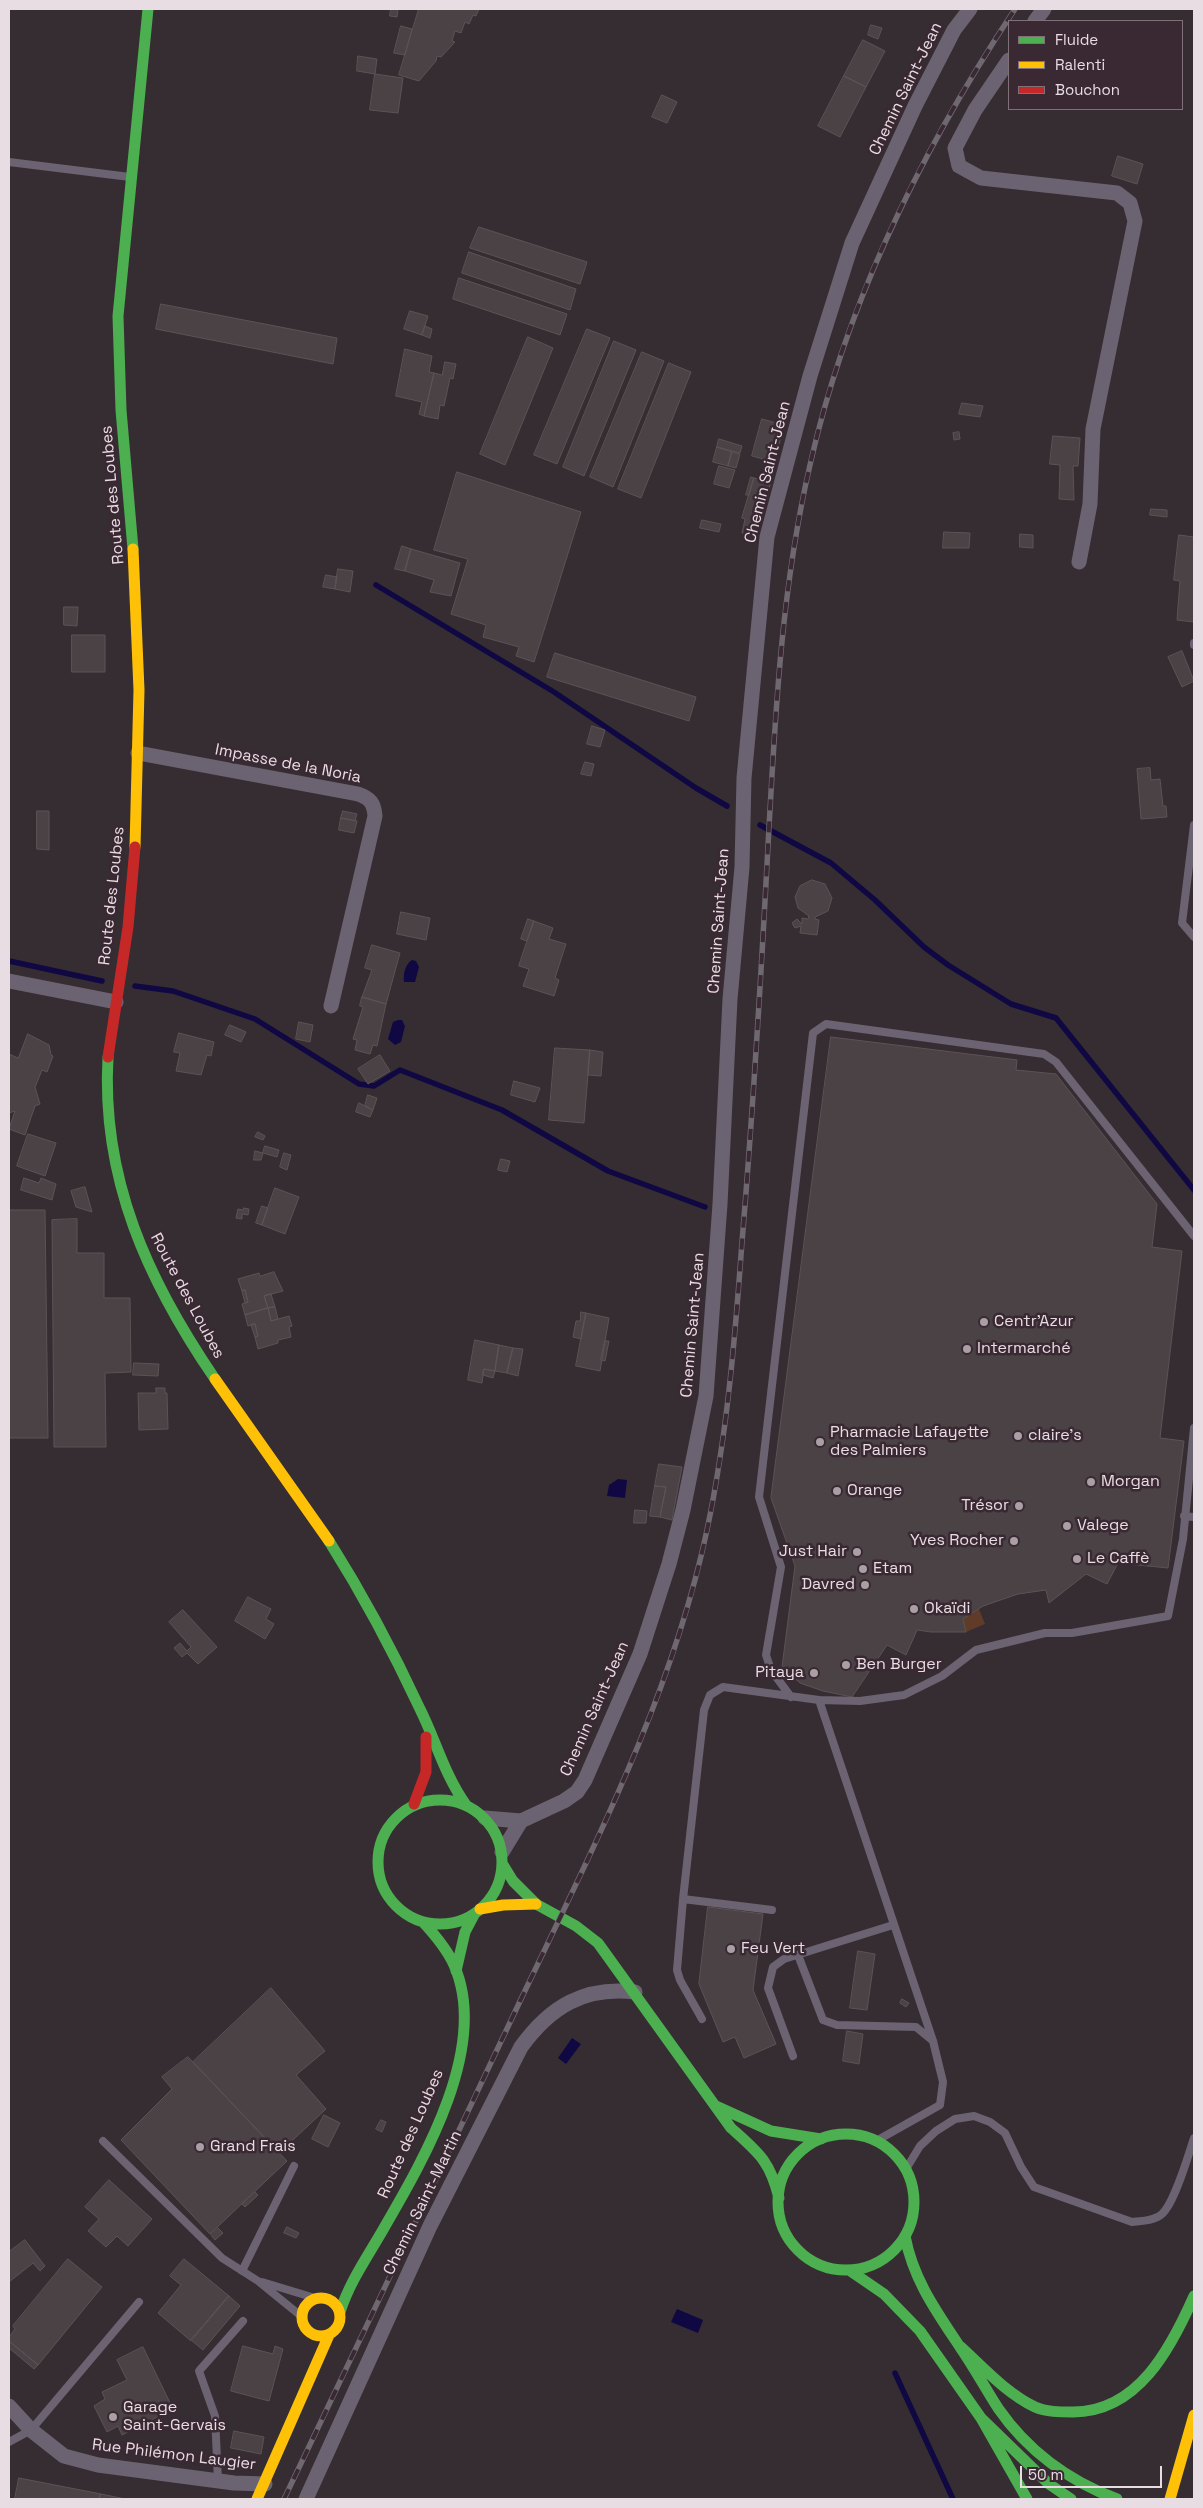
<!DOCTYPE html>
<html>
<head>
<meta charset="utf-8">
<style>
  body { margin:0 }
  #map { position:relative; width:1203px; height:2508px; overflow:hidden; background:#362d32; font-family:"Space Grotesk",sans-serif }
  canvas { display:block }
  .frame { position:absolute; inset:0; border:10px solid #e8dde3; pointer-events:none }
  .legend { position:absolute; left:1008px; top:20px; width:175px; height:90px; box-sizing:border-box; background:#3a2933; border:1px solid #807179; margin:0; padding:6px 9px; list-style:none; font-size:15px; color:#e8dde3 }
  .legend li { display:flex; align-items:center; gap:10px; height:25px }
  .legend b { width:25px; border:1px solid #807179 }
  .scale { position:absolute; left:1020px; top:2466px; width:142px; height:22px; box-sizing:border-box; border:2px solid #e8dde3; border-top:0; padding-left:6px; font-size:15px; line-height:18px; white-space:nowrap; color:#e8dde3; -webkit-text-stroke:4px #3a2933; paint-order:stroke }
</style>
</head>
<body>
<div id="map">
<canvas width="1203" height="2508"></canvas>
<div class="frame"></div>
<ul class="legend">
<li><b style="height:6px;background:#4caf50"></b>Fluide</li>
<li><b style="height:6px;background:#ffc107"></b>Ralenti</li>
<li><b style="height:6px;background:#c62828"></b>Bouchon</li>
</ul>
<div class="scale">50 m</div>
</div>
<script>
const ctx = document.querySelector('canvas').getContext('2d');
ctx.lineJoin = 'round';
function fillPath(path, color) {
  ctx.fillStyle = color;
  ctx.fill(path, 'evenodd');
}
function stroke(path, color, width, dash) {
  ctx.strokeStyle = color;
  ctx.lineWidth = width;
  ctx.lineCap = dash ? 'butt' : 'round';
  ctx.setLineDash(dash || []);
  ctx.stroke(path);
}
function label(font, color, halo, rows, align = 'center') {
  ctx.font = font + ' "Space Grotesk",sans-serif';
  ctx.lineWidth = 5;
  ctx.setLineDash([]);
  ctx.textBaseline = 'middle';
  ctx.strokeStyle = halo;
  ctx.fillStyle = color;
  for (const [text, x, y, turn = 0] of rows) {
    ctx.save();
    ctx.translate(x, y);
    ctx.rotate((+turn || 0) * Math.PI / 180);
    ctx.textAlign = isNaN(turn) ? turn : align;
    if (halo) ctx.strokeText(text, 0, 0);
    ctx.fillText(text, 0, 0);
    ctx.restore();
  }
}
const green = new Path2D(`
  M 979,1609 L 985,1624 L 966,1632 L 963,1619 Z`);
const water = new Path2D(`
  M 412,960 L 416,961 L 419,967 L 415,982 L 404,982 C 403,975 405,964 412,960 Z
  M 398,1020 L 402,1020 L 405,1026 L 401,1042 L 395,1045 L 388,1039 L 393,1022 Z
  M 618,1479 L 627,1480 L 625,1498 L 607,1496 L 609,1485 Z
  M 572,2038 L 581,2044 L 566,2064 L 558,2058 Z
  M 677,2309 L 703,2320 L 698,2333 L 671,2322 Z`);
const stream = new Path2D(`
  M 376,585 L 554,692 L 696,788 L 727,806
  M 760,825 L 831,863 L 875,900 L 924,947 L 948,965 L 1011,1004 L 1056,1018 L 1194,1190
  M 9,961 L 102,981
  M 135,986 L 173,991 L 255,1019 L 359,1084 L 374,1086 L 400,1070 L 502,1110 L 608,1171 L 705,1207
  M 895,2373 L 953,2499`);
const building = new Path2D(`
  M 391,9 L 398,9 L 397,17 L 390,16 Z
  M 419,9 L 479,9 L 476,16 L 473,15 L 469,24 L 465,22 L 461,33 L 455,31 L 452,41 L 455,42 L 441,57 L 437,56 L 436,61 L 419,81 L 399,75 Z
  M 871,25 L 882,28 L 878,39 L 868,35 Z
  M 401,26 L 412,29 L 405,55 L 394,53 Z
  M 863,40 L 885,51 L 866,87 L 844,76 Z
  M 358,56 L 377,59 L 375,74 L 357,71 Z
  M 375,74 L 403,78 L 398,113 L 370,110 Z
  M 844,76 L 866,87 L 840,137 L 818,126 Z
  M 662,95 L 677,102 L 667,123 L 652,117 Z
  M 1118,156 L 1143,164 L 1137,184 L 1112,176 Z
  M 479,227 L 587,262 L 580,284 L 470,248 Z
  M 469,252 L 576,289 L 570,310 L 462,273 Z
  M 459,278 L 567,314 L 560,335 L 453,299 Z
  M 161,304 L 337,338 L 333,364 L 156,329 Z
  M 410,311 L 428,316 L 422,335 L 404,329 Z
  M 425,326 L 432,329 L 430,338 L 422,335 Z
  M 587,329 L 610,338 L 557,464 L 534,455 Z
  M 528,337 L 553,348 L 505,465 L 480,454 Z
  M 614,341 L 636,350 L 584,476 L 563,467 Z
  M 405,349 L 432,356 L 429,372 L 434,373 L 424,416 L 419,414 L 422,402 L 396,396 Z
  M 642,352 L 664,361 L 613,487 L 590,477 Z
  M 445,362 L 456,364 L 453,379 L 450,378 L 444,406 L 440,405 L 438,419 L 424,416 L 434,373 L 442,375 Z
  M 669,363 L 691,372 L 641,498 L 618,489 Z
  M 962,403 L 983,406 L 980,417 L 959,414 Z
  M 762,419 L 780,424 L 777,435 L 781,437 L 774,462 L 752,456 Z
  M 959,432 L 960,439 L 954,440 L 953,433 Z
  M 1053,436 L 1080,438 L 1078,466 L 1073,466 L 1074,500 L 1059,499 L 1060,465 L 1050,464 Z
  M 719,439 L 742,446 L 740,453 L 717,447 Z
  M 717,447 L 732,452 L 728,466 L 713,462 Z
  M 732,452 L 740,454 L 736,468 L 728,466 Z
  M 719,466 L 735,470 L 729,488 L 714,484 Z
  M 457,472 L 581,512 L 534,662 L 516,656 L 519,647 L 483,637 L 486,625 L 451,614 L 468,559 L 434,550 Z
  M 751,477 L 754,478 L 749,495 L 746,495 Z
  M 754,478 L 771,482 L 759,522 L 756,522 L 754,535 L 742,533 L 745,519 L 742,518 Z
  M 1151,509 L 1167,510 L 1167,517 L 1150,515 Z
  M 702,520 L 721,524 L 719,532 L 700,528 Z
  M 944,532 L 970,533 L 969,548 L 943,548 Z
  M 1020,534 L 1033,535 L 1033,548 L 1020,547 Z
  M 1179,535 L 1194,537 L 1194,622 L 1177,620 L 1180,581 L 1174,580 Z
  M 402,546 L 411,549 L 405,571 L 395,569 Z
  M 411,549 L 460,563 L 451,596 L 430,592 L 434,580 L 405,571 Z
  M 338,569 L 353,571 L 350,592 L 335,589 Z
  M 326,575 L 337,577 L 335,589 L 323,587 Z
  M 64,607 L 78,607 L 77,626 L 64,625 Z
  M 72,635 L 105,635 L 105,672 L 72,672 Z
  M 1182,651 L 1194,681 L 1182,687 L 1168,657 Z
  M 555,653 L 696,697 L 689,721 L 547,677 Z
  M 592,726 L 605,730 L 600,747 L 587,744 Z
  M 585,762 L 594,764 L 591,776 L 581,774 Z
  M 1150,768 L 1151,780 L 1160,779 L 1163,806 L 1166,806 L 1167,817 L 1141,819 L 1137,769 Z
  M 37,811 L 49,811 L 49,850 L 37,849 Z
  M 343,811 L 357,814 L 355,821 L 341,818 Z
  M 341,818 L 357,821 L 354,833 L 339,830 Z
  M 812,880 L 825,884 L 832,898 L 828,911 L 815,917 L 815,919 L 819,920 L 817,935 L 800,933 L 801,926 L 795,928 L 792,923 L 797,919 L 802,924 L 802,918 L 808,919 L 809,916 L 798,908 L 795,897 L 800,886 Z
  M 401,912 L 430,918 L 426,940 L 397,934 Z
  M 528,919 L 534,921 L 527,941 L 521,939 Z
  M 534,921 L 553,928 L 549,939 L 566,944 L 555,978 L 559,980 L 554,996 L 523,986 L 529,969 L 519,966 Z
  M 372,945 L 400,953 L 386,1004 L 362,997 L 372,970 L 365,968 Z
  M 362,997 L 386,1004 L 377,1046 L 373,1045 L 370,1054 L 355,1050 L 357,1040 L 353,1039 L 363,1007 L 360,1006 Z
  M 299,1022 L 313,1025 L 310,1042 L 296,1039 Z
  M 230,1025 L 246,1032 L 241,1042 L 225,1035 Z
  M 179,1033 L 214,1042 L 211,1056 L 207,1055 L 201,1075 L 176,1071 L 180,1053 L 174,1052 Z
  M 28,1034 L 49,1045 L 51,1055 L 53,1056 L 47,1072 L 42,1070 L 38,1080 L 35,1087 L 40,1104 L 35,1106 L 25,1135 L 9,1129 L 15,1111 L 9,1113 L 9,1054 L 18,1058 Z
  M 831,1037 L 1017,1060 L 1016,1070 L 1056,1074 L 1157,1204 L 1152,1247 L 1182,1251 L 1160,1438 L 1184,1441 L 1168,1568 L 1118,1563 L 1107,1584 L 1086,1574 L 1049,1603 L 1046,1590 L 1018,1594 L 983,1606 L 963,1619 L 966,1632 L 931,1632 L 917,1630 L 906,1655 L 887,1645 L 852,1697 L 823,1691 L 800,1683 L 782,1667 L 795,1566 L 771,1498 Z
  M 555,1048 L 590,1050 L 584,1123 L 549,1120 Z
  M 590,1050 L 603,1052 L 601,1076 L 588,1075 Z
  M 380,1055 L 390,1071 L 368,1084 L 358,1069 Z
  M 514,1081 L 540,1088 L 535,1102 L 511,1095 Z
  M 368,1095 L 377,1098 L 373,1110 L 365,1106 Z
  M 359,1103 L 373,1110 L 370,1117 L 356,1112 Z
  M 258,1132 L 265,1136 L 263,1140 L 255,1137 Z
  M 28,1134 L 56,1143 L 45,1176 L 17,1166 Z
  M 265,1146 L 279,1150 L 277,1157 L 263,1153 Z
  M 255,1151 L 263,1153 L 261,1160 L 254,1160 Z
  M 284,1153 L 291,1155 L 287,1170 L 280,1167 Z
  M 501,1159 L 510,1161 L 507,1172 L 498,1170 Z
  M 24,1178 L 39,1183 L 41,1178 L 56,1184 L 52,1200 L 21,1190 Z
  M 85,1187 L 92,1212 L 76,1207 L 71,1191 Z
  M 275,1188 L 299,1197 L 285,1234 L 262,1225 Z
  M 262,1206 L 268,1208 L 262,1225 L 256,1223 Z
  M 244,1208 L 249,1209 L 248,1215 L 242,1214 L 242,1219 L 236,1218 L 238,1209 L 243,1210 Z
  M 9,1210 L 45,1210 L 48,1438 L 9,1438 Z
  M 77,1219 L 77,1253 L 104,1253 L 104,1298 L 130,1298 L 131,1372 L 105,1373 L 106,1447 L 54,1447 L 52,1220 Z
  M 274,1272 L 283,1291 L 264,1296 L 268,1308 L 245,1315 L 242,1304 L 248,1302 L 245,1290 L 242,1291 L 238,1279 L 259,1273 L 260,1276 Z
  M 245,1290 L 248,1302 L 245,1303 L 242,1291 Z
  M 271,1294 L 275,1307 L 268,1308 L 264,1296 Z
  M 275,1307 L 278,1319 L 271,1321 L 268,1308 Z
  M 268,1308 L 271,1321 L 289,1316 L 292,1326 L 289,1327 L 291,1337 L 278,1340 L 278,1343 L 258,1349 L 255,1337 L 258,1336 L 255,1324 L 248,1326 L 245,1315 Z
  M 581,1312 L 586,1313 L 581,1339 L 573,1337 L 576,1321 L 580,1321 Z
  M 586,1313 L 609,1318 L 600,1371 L 576,1366 Z
  M 255,1324 L 258,1336 L 255,1337 L 251,1325 Z
  M 475,1340 L 499,1345 L 495,1371 L 484,1369 L 482,1383 L 468,1380 Z
  M 605,1341 L 609,1341 L 605,1361 L 601,1360 Z
  M 499,1345 L 513,1348 L 507,1373 L 495,1371 Z
  M 513,1348 L 523,1349 L 518,1376 L 507,1373 Z
  M 134,1363 L 159,1364 L 158,1376 L 133,1375 Z
  M 484,1369 L 495,1371 L 493,1378 L 483,1375 Z
  M 156,1388 L 165,1388 L 165,1393 L 167,1393 L 168,1429 L 139,1430 L 138,1393 L 156,1393 Z
  M 659,1464 L 682,1467 L 672,1520 L 660,1517 L 666,1487 L 655,1486 Z
  M 655,1486 L 666,1487 L 660,1517 L 650,1516 Z
  M 635,1510 L 647,1511 L 646,1523 L 634,1523 Z
  M 248,1597 L 271,1609 L 266,1619 L 274,1624 L 265,1639 L 235,1621 Z
  M 183,1610 L 217,1647 L 198,1664 L 187,1653 L 182,1657 L 174,1648 L 180,1643 L 187,1651 L 191,1647 L 169,1622 Z
  M 708,1907 L 763,1914 L 753,1990 L 776,2044 L 744,2058 L 735,2037 L 723,2042 L 699,1984 Z
  M 858,1951 L 875,1954 L 867,2010 L 850,2008 Z
  M 271,1988 L 325,2051 L 296,2075 L 326,2109 L 279,2153 L 193,2062 Z
  M 902,1999 L 909,2003 L 906,2007 L 900,2003 Z
  M 847,2031 L 863,2034 L 859,2064 L 843,2061 Z
  M 188,2057 L 287,2161 L 210,2234 L 121,2140 L 172,2089 L 162,2077 Z
  M 324,2115 L 340,2123 L 328,2147 L 312,2139 Z
  M 381,2120 L 386,2122 L 382,2132 L 376,2129 Z
  M 109,2180 L 152,2219 L 128,2246 L 117,2236 L 106,2247 L 88,2231 L 99,2219 L 85,2207 Z
  M 255,2192 L 258,2195 L 245,2207 L 242,2204 Z
  M 287,2227 L 299,2233 L 296,2238 L 284,2233 Z
  M 218,2228 L 223,2233 L 215,2240 L 211,2235 Z
  M 25,2240 L 45,2266 L 40,2271 L 33,2263 L 9,2282 L 9,2252 Z
  M 68,2259 L 102,2287 L 38,2365 L 9,2341 L 9,2337 L 15,2329 L 13,2326 Z
  M 184,2259 L 229,2296 L 191,2341 L 158,2313 L 181,2285 L 170,2276 Z
  M 229,2296 L 240,2306 L 203,2350 L 191,2340 Z
  M 9,2341 L 38,2365 L 34,2369 L 9,2348 Z
  M 243,2346 L 273,2354 L 275,2346 L 283,2349 L 269,2401 L 231,2391 Z
  M 143,2347 L 173,2409 L 122,2435 L 118,2426 L 107,2432 L 94,2406 L 105,2399 L 102,2392 L 127,2380 L 117,2360 Z
  M 234,2431 L 264,2437 L 261,2454 L 231,2448 Z
  M 19,2478 L 101,2494 L 99,2499 L 15,2499 Z
  M 101,2494 L 125,2499 L 99,2499 Z`);
const lane = new Path2D(`
  M 9,162 L 130,177
  M 1194,643 L 1194,645
  M 1194,825 L 1182,923 L 1194,937
  M 1184,1516 L 1194,1517
  M 791,1697 L 771,1670 L 766,1655 L 781,1567 L 759,1497 L 813,1033 L 826,1024 L 1044,1054 L 1056,1062 L 1194,1236
  M 683,1899 L 772,1910
  M 798,1955 L 823,2020 L 837,2025 L 916,2027 L 933,2041
  M 702,2019 L 680,1980 L 677,1970 L 683,1899 L 704,1710 L 710,1695 L 723,1687 L 819,1700
  M 793,2056 L 768,1988 L 773,1967 L 784,1959 L 893,1925
  M 103,2141 L 222,2258 L 258,2281 L 301,2316
  M 876,2141 L 940,2105 L 943,2082 L 933,2041 L 819,1700 L 860,1701 L 904,1695 L 942,1676 L 976,1650 L 1045,1633 L 1072,1633 L 1168,1616 L 1183,1539 L 1194,1428
  M 906,2169 L 920,2146 L 936,2131 L 955,2119 L 974,2116 L 990,2122 L 1005,2133 L 1021,2167 L 1034,2187 L 1132,2222 C 1141,2221 1155,2221 1162,2214 C 1175,2202 1188,2156 1194,2138
  M 242,2271 L 294,2166
  M 262,2282 L 315,2298
  M 9,2442 L 31,2430 L 139,2302
  M 218,2481 L 215,2416 L 199,2371 L 243,2321`);
const street = new Path2D(`
  M 1035,21 L 1044,9
  M 1009,60 L 975,110 L 955,148 L 959,166 L 981,178 L 1117,193 L 1130,203 L 1135,221 L 1093,429 L 1090,504 L 1079,562
  M 138,753 L 358,794 C 370,798 374,803 375,816 L 331,1006
  M 9,981 L 116,1002
  M 485,1818 L 521,1821 L 564,1801 L 577,1792 L 585,1780 L 640,1654 L 669,1564 L 683,1510 L 706,1396 L 720,1204 L 730,999 L 742,867 L 744,778 L 767,537 L 810,376 L 852,243 L 915,106 L 954,30 L 970,9
  M 502,1852 L 521,1821
  M 9,2406 L 31,2430 L 64,2456 L 98,2465 L 234,2483 L 265,2484
  M 306,2499 L 430,2226 L 521,2047 C 550,2007 584,1986 635,1992`);
const fast = new Path2D(`
  M 133,549 L 121,410 L 118,316 L 148,9
  M 108,1057 C 101,1179 148,1281 215,1379
  M 329,1541 C 363,1595 393,1651 420,1709 C 436,1741 445,1776 466,1805
  M378 1862a62 62 0 1 1 124 0a62 62 0 1 1-124 0Z
  M 502,1863 L 513,1881 L 536,1904 L 576,1926 L 598,1943 L 731,2128 C 759,2153 770,2161 779,2198
  M 456,1971 L 465,1932 L 474,1915
  M 716,2106 L 771,2131 L 821,2139
  M778 2202a68 68 0 1 1 136 0a68 68 0 1 1-136 0Z
  M 905,2236 C 913,2279 936,2311 960,2347 C 974,2367 985,2388 998,2408 C 1027,2450 1069,2481 1117,2499
  M 849,2270 L 884,2294 L 920,2331 L 981,2418 L 1049,2484 L 1071,2499
  M 340,2312 C 350,2281 368,2256 384,2228 C 424,2159 490,2046 454,1965 C 447,1949 435,1935 423,1922
  M 961,2347 C 984,2368 1006,2393 1035,2407 C 1046,2412 1060,2412 1073,2412 C 1138,2412 1171,2348 1194,2296
  M 981,2418 L 1027,2499`);
const slow = new Path2D(`
  M 133,549 L 139,690 L 135,847
  M 215,1379 L 329,1541
  M 480,1909 L 503,1905 L 536,1904
  M302 2317a19 19 0 1 1 38 0a19 19 0 1 1-38 0Z
  M 257,2499 L 329,2335
  M 1170,2499 L 1194,2415`);
const jam = new Path2D(`
  M 108,1057 L 128,927 L 135,847
  M 414,1804 L 426,1772 L 426,1737`);
const rail = new Path2D(`
  M 284,2499 C 364,2332 443,2164 522,1997 C 594,1846 672,1695 707,1530 C 727,1435 735,1339 742,1242 C 753,1110 761,978 768,846 C 775,718 781,590 810,465 C 847,300 922,149 1015,9`);
const markers = [
  [984,1322,5,"#aa9fa5"],
  [967,1349,5,"#aa9fa5"],
  [1018,1436,5,"#aa9fa5"],
  [820,1442,5,"#aa9fa5"],
  [1091,1482,5,"#aa9fa5"],
  [837,1491,5,"#aa9fa5"],
  [1019,1506,5,"#aa9fa5"],
  [1067,1526,5,"#aa9fa5"],
  [1014,1541,5,"#aa9fa5"],
  [857,1552,5,"#aa9fa5"],
  [1077,1559,5,"#aa9fa5"],
  [863,1569,5,"#aa9fa5"],
  [865,1585,5,"#aa9fa5"],
  [914,1609,5,"#aa9fa5"],
  [846,1665,5,"#aa9fa5"],
  [814,1673,5,"#aa9fa5"],
  [731,1949,5,"#aa9fa5"],
  [200,2147,5,"#aa9fa5"],
  [113,2417,5,"#aa9fa5"]
];
const streetNames = [
  ["Chemin Saint-Jean",906,89,-64],
  ["Chemin Saint-Jean",768,472,-76],
  ["Route des Loubes",113,495,-95],
  ["Impasse de la Noria",288,764,11],
  ["Route des Loubes",112,896,-84],
  ["Chemin Saint-Jean",719,921,-86],
  ["Route des Loubes",187,1296,62],
  ["Chemin Saint-Jean",693,1325,-85],
  ["Chemin Saint-Jean",595,1709,-66],
  ["Route des Loubes",411,2134,-66],
  ["Chemin Saint-Martin",423,2203,-64],
  ["Rue Philémon Laugier",174,2455,7]
];
const poiNames = [
  ["Centr'Azur",994,1322],
  ["Intermarché",977,1349],
  ["Pharmacie Lafayette",830,1433],
  ["des Palmiers",830,1451],
  ["claire's",1028,1436],
  ["Morgan",1101,1482],
  ["Orange",847,1491],
  ["Trésor",1009,1506,"right"],
  ["Valege",1077,1526],
  ["Yves Rocher",1004,1541,"right"],
  ["Just Hair",847,1552,"right"],
  ["Le Caffè",1087,1559],
  ["Etam",873,1569],
  ["Davred",855,1585,"right"],
  ["Okaïdi",924,1609],
  ["Ben Burger",856,1665],
  ["Pitaya",804,1673,"right"],
  ["Feu Vert",741,1949],
  ["Grand Frais",210,2147],
  ["Garage",123,2408],
  ["Saint-Gervais",123,2426]
];
fillPath(green, '#603c28');
fillPath(water, '#100842');
stroke(stream, '#100842', 5.5);
fillPath(building, '#4a4244');
stroke(building, '#5c5356', 1);
stroke(lane, '#6c6372', 8);
stroke(street, '#6c6372', 15);
stroke(fast, '#4caf50', 11);
stroke(slow, '#ffc107', 11);
stroke(jam, '#c62828', 11);
stroke(rail, '#6f6871', 5.5);
stroke(rail, '#3a2933', 4, [11]);
for (const [x, y, r, color] of markers) {
  const dot = new Path2D();
  dot.arc(x, y, r, 0, 2 * Math.PI);
  ctx.fillStyle = color;
  ctx.fill(dot);
  stroke(dot, '#3a2933', 2);
}
label('16px', '#e8dde3', '#3a2933', streetNames);
label('16px', '#e8dde3', '#3a2933', poiNames, 'left');
</script>
</body>
</html>
